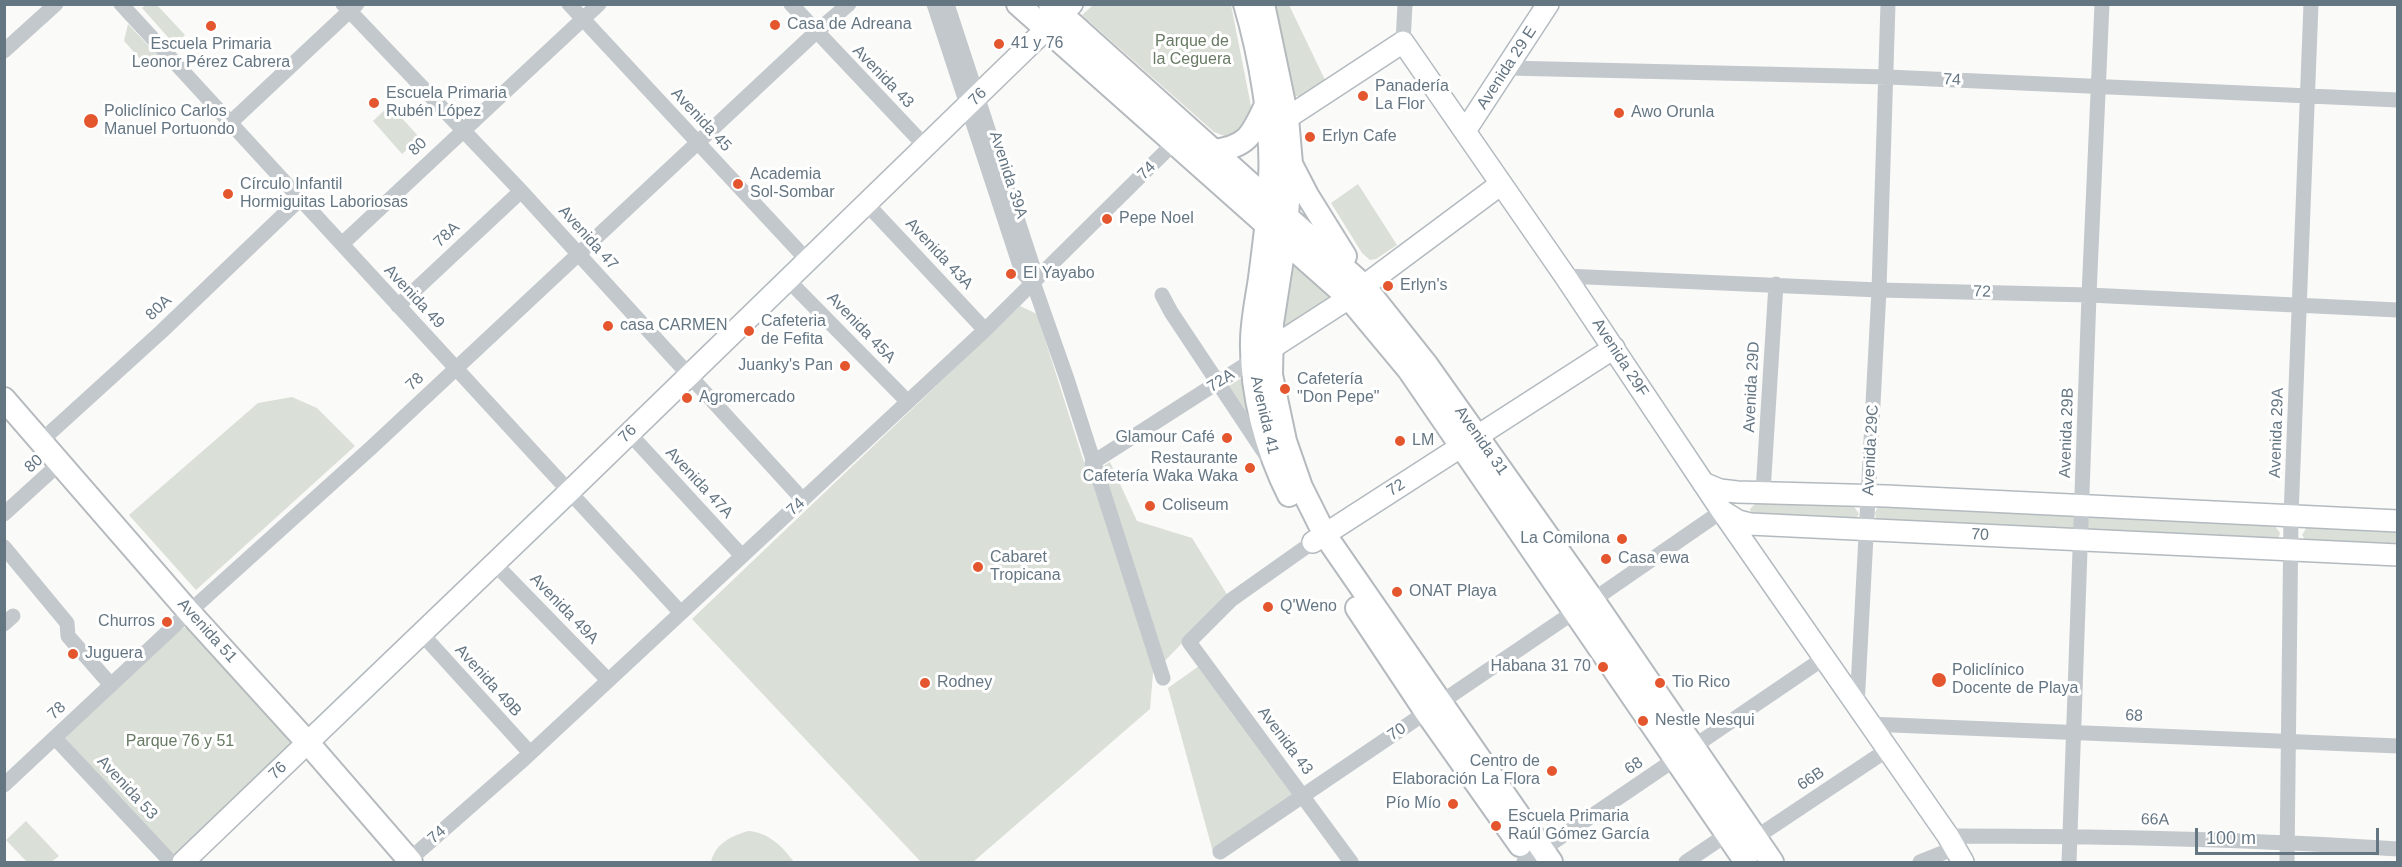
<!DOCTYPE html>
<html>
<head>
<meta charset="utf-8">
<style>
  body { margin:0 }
  #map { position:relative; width:2402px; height:867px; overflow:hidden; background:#fafaf8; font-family:Helvetica,sans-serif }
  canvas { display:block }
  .frame { position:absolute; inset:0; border:6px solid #657683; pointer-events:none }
  .scale { position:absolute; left:2195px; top:828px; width:184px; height:27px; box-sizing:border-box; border:3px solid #657683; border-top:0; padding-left:8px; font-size:18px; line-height:21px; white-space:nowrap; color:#657683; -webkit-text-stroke:4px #fff; paint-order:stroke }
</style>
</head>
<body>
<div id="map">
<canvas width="2402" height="867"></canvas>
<div class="frame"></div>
<div class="scale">100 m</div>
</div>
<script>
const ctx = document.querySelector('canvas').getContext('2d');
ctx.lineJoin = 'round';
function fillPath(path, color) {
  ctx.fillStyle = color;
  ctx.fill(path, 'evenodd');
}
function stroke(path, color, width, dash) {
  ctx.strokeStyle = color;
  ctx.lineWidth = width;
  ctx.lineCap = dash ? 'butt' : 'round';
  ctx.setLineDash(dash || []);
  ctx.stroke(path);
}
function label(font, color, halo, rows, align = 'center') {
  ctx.font = font + ' Helvetica,sans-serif';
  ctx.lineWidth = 6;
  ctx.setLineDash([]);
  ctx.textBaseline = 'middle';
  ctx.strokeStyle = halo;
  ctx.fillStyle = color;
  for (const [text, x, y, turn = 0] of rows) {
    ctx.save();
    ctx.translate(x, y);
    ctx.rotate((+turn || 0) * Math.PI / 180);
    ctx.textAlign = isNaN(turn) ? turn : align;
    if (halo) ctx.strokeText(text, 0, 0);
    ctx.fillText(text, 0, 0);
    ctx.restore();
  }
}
const green = new Path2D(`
  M 146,5 L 157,5 L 185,35 L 175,45 L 142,8 Z
  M 1093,5 L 1231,5 L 1251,106 L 1247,125 L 1230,138 L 1214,132 L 1082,15 Z
  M 1274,5 L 1289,5 L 1326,82 L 1303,98 L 1293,95 Z
  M 128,24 L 161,59 L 158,61 L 142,61 L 124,41 Z
  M 390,105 L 420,138 L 402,154 L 373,121 Z
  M 1358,184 L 1397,245 L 1376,259 L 1370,260 L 1362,253 L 1331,203 Z
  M 1285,240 L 1349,298 L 1270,349 Z
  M 1020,306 L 1037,314 L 1088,475 L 1110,462 L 1137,521 L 1192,538 L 1228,596 L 1153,673 L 1150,709 L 973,862 L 921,862 L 692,619 Z
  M 1243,377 L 1247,413 L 1229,386 Z
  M 292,397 L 317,408 L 355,446 L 196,590 L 129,515 L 258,403 Z
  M 1757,502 L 1853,505 L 1859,514 L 1856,519 L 1752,514 L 1750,509 Z
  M 1883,505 L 2064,514 L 2073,516 L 2082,523 L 2090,517 L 2100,517 L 2275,526 L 2280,533 L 2278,540 L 2089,530 L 2082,523 L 2071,530 L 1883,523 L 1876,518 L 1875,513 L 1878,507 Z
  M 2307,527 L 2397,532 L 2397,547 L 2308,543 L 2302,535 Z
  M 187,627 L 294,743 L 177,860 L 65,738 L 181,629 Z
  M 1199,666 L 1295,794 L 1213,852 L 1168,688 Z
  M 26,821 L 59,856 L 51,862 L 27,862 L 6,840 Z
  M 748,831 C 768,832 783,847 794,862 L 711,862 C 715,844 731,836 748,831 Z`);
const street = new Path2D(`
  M 121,4 L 681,613
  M 343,4 L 521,191 L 803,500
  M 569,4 L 807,260
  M 791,4 L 926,147
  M 934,4 L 1022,272 L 1034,285
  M 947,4 L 1033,267 L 1034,285 L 1067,379 L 1163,678
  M 1403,42 L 1405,4
  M 4,51 L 56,4
  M 1507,68 L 1888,77 L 2398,100
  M 230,123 L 357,4
  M 866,203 L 985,330
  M 342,244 L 599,4
  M 1565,276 L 1879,290 L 2089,295 L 2398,310
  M 787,279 L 908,402
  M 1162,295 L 1171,312 L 1266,455
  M 398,306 L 521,191
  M 629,433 L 742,556
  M 41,441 L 161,332 L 300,199
  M 1092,463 L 1259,356
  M 1763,492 L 1776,284
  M 4,514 L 60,463
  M 1313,542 L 1231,600 L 1189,642 L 1351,862
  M 4,547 L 67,623 L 68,636 L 111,685
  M 494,563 L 608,680
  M 1593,600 L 1722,511
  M 4,624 L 13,616
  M 421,633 L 530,753
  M 1857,706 L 1879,290 L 1888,4
  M 1869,724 L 2398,746
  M 55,738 L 171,862
  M 4,785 L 189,612 L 372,447 L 816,32 L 849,4
  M 1948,836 C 2098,836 2248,839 2398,849
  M 1755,838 L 1887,750
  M 1220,852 L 1574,612
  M 409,860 L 524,759 L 985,330 L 1173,144
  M 1524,862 L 1824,658
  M 1686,862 L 1726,835
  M 1920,862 L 1955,848
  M 2069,862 L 2089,295 L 2102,4
  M 2287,862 L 2291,516 L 2311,4`);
const secondary = new Path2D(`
  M 1287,118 L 1403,42 L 1565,276 L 1722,511 L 1948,836 L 1963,862
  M 1465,131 L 1548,4
  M 1364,286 L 1501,184
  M 1270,349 L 1349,298
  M 1703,483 L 1720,490 L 1737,492 L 1886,496 L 2398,521
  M 1722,511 L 1738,521 L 1750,524 L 2398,555
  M 1313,542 L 1614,348
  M 183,862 L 569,492 L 1072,4`);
const primary = new Path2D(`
  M 1018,4 L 1349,298 L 1409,370 L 1746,862
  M 1050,4 L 1364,286 L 1426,364 L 1477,436 L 1593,600 L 1772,862
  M 1245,4 C 1260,54 1273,128 1270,179 C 1269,212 1264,246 1260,278 C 1257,299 1252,321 1252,342 C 1251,392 1266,450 1289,495
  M 1263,4 L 1287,118 L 1291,164 L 1285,240 L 1272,323 L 1271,375 L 1285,441 L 1301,487 L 1325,535 L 1551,862
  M 1213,151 C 1247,147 1252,135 1265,107
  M 1292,166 L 1307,195 L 1345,256
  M 4,399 L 189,612 L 308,743 L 411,862
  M 1357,608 L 1426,712 L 1520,845`);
const markers = [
  [775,25,6,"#e4572e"],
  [211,26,6,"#e4572e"],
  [999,44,6,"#e4572e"],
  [1363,96,6,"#e4572e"],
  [374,103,6,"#e4572e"],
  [1619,113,6,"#e4572e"],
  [91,121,8,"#e4572e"],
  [1310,137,6,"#e4572e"],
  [738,184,6,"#e4572e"],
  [228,194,6,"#e4572e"],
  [1107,219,6,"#e4572e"],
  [1011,274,6,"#e4572e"],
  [1388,286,6,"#e4572e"],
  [608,326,6,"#e4572e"],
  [749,331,6,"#e4572e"],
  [845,366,6,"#e4572e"],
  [1285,389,6,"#e4572e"],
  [687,398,6,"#e4572e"],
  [1227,438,6,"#e4572e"],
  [1400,441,6,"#e4572e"],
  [1250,468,6,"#e4572e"],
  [1150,506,6,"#e4572e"],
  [1622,539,6,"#e4572e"],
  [1606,559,6,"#e4572e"],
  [978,567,6,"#e4572e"],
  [1397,592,6,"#e4572e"],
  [1268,607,6,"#e4572e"],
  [167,622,6,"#e4572e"],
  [73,654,6,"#e4572e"],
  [1603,667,6,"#e4572e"],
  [1939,680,8,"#e4572e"],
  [925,683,6,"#e4572e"],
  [1660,683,6,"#e4572e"],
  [1643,721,6,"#e4572e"],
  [1552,771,6,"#e4572e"],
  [1453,804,6,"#e4572e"],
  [1496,826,6,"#e4572e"]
];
const poiNames = [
  ["Casa de Adreana",787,25],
  ["41 y 76",1011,44],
  ["Escuela Primaria",211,45,"center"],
  ["Leonor Pérez Cabrera",211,63,"center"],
  ["Panadería",1375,87],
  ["La Flor",1375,105],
  ["Escuela Primaria",386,94],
  ["Rubén López",386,112],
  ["Policlínico Carlos",104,112],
  ["Manuel Portuondo",104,130],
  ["Awo Orunla",1631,113],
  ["Erlyn Cafe",1322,137],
  ["Academia",750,175],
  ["Sol-Sombar",750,193],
  ["Círculo Infantil",240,185],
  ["Hormiguitas Laboriosas",240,203],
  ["Pepe Noel",1119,219],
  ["El Yayabo",1023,274],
  ["Erlyn's",1400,286],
  ["Cafeteria",761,322],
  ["de Fefita",761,340],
  ["casa CARMEN",620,326],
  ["Juanky's Pan",833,366,"right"],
  ["Cafetería",1297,380],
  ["\"Don Pepe\"",1297,398],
  ["Agromercado",699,398],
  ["Glamour Café",1215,438,"right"],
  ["LM",1412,441],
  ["Restaurante",1238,459,"right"],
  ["Cafetería Waka Waka",1238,477,"right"],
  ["Coliseum",1162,506],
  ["La Comilona",1610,539,"right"],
  ["Cabaret",990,558],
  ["Tropicana",990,576],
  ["Casa ewa",1618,559],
  ["ONAT Playa",1409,592],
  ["Q'Weno",1280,607],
  ["Churros",155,622,"right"],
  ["Juguera",85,654],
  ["Habana 31 70",1591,667,"right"],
  ["Policlínico",1952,671],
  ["Docente de Playa",1952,689],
  ["Rodney",937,683],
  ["Tio Rico",1672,683],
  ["Nestle Nesqui",1655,721],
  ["Centro de",1540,762,"right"],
  ["Elaboración La Flora",1540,780,"right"],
  ["Pío Mío",1441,804,"right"],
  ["Escuela Primaria",1508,817],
  ["Raúl Gómez García",1508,835]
];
const parkNames = [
  ["Parque de",1192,42],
  ["la Ceguera",1192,60],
  ["Parque 76 y 51",180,742]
];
const streetNames = [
  ["Avenida 29 E",1507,68,-57],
  ["Avenida 43",883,77,46],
  ["74",1952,80,3],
  ["76",978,97,-45],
  ["Avenida 45",701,120,47],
  ["80",418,147,-43],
  ["74",1147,171,-45],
  ["Avenida 39A",1008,175,72],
  ["78A",447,235,-43],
  ["Avenida 47",588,238,48],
  ["Avenida 43A",939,254,47],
  ["72",1982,292,1],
  ["Avenida 49",414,297,47],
  ["80A",159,308,-43],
  ["Avenida 45A",861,328,46],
  ["Avenida 29F",1620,358,57],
  ["72A",1221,381,-33],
  ["78",415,382,-43],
  ["Avenida 29D",1752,387,-87],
  ["Avenida 41",1264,415,77],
  ["Avenida 29B",2067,433,-88],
  ["Avenida 29A",2277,433,-88],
  ["76",628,434,-45],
  ["Avenida 31",1481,441,55],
  ["Avenida 29C",1871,450,-87],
  ["80",34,464,-42],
  ["Avenida 47A",699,483,47],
  ["72",1396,488,-33],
  ["74",796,507,-43],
  ["70",1980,535,3],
  ["Avenida 49A",564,609,46],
  ["Avenida 51",207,631,48],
  ["Avenida 49B",488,681,48],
  ["78",57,711,-43],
  ["68",2134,716,3],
  ["70",1397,732,-34],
  ["Avenida 43",1285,741,53],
  ["68",1634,766,-34],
  ["76",278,771,-44],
  ["66B",1811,779,-34],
  ["Avenida 53",127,788,47],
  ["66A",2155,820,1],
  ["74",437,835,-41]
];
fillPath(green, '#dadfd7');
stroke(secondary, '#b3babf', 24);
stroke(primary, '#b5babe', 26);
stroke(street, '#c3c8cc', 15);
stroke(secondary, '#fff', 21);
stroke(primary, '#fff', 22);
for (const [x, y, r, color] of markers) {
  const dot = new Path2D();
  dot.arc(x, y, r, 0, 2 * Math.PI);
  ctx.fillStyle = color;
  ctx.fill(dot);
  stroke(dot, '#fff', 2);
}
label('16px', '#657683', '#fff', poiNames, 'left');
label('16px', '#687a64', '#fff', parkNames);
label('16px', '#657683', '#fff', streetNames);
</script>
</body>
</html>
